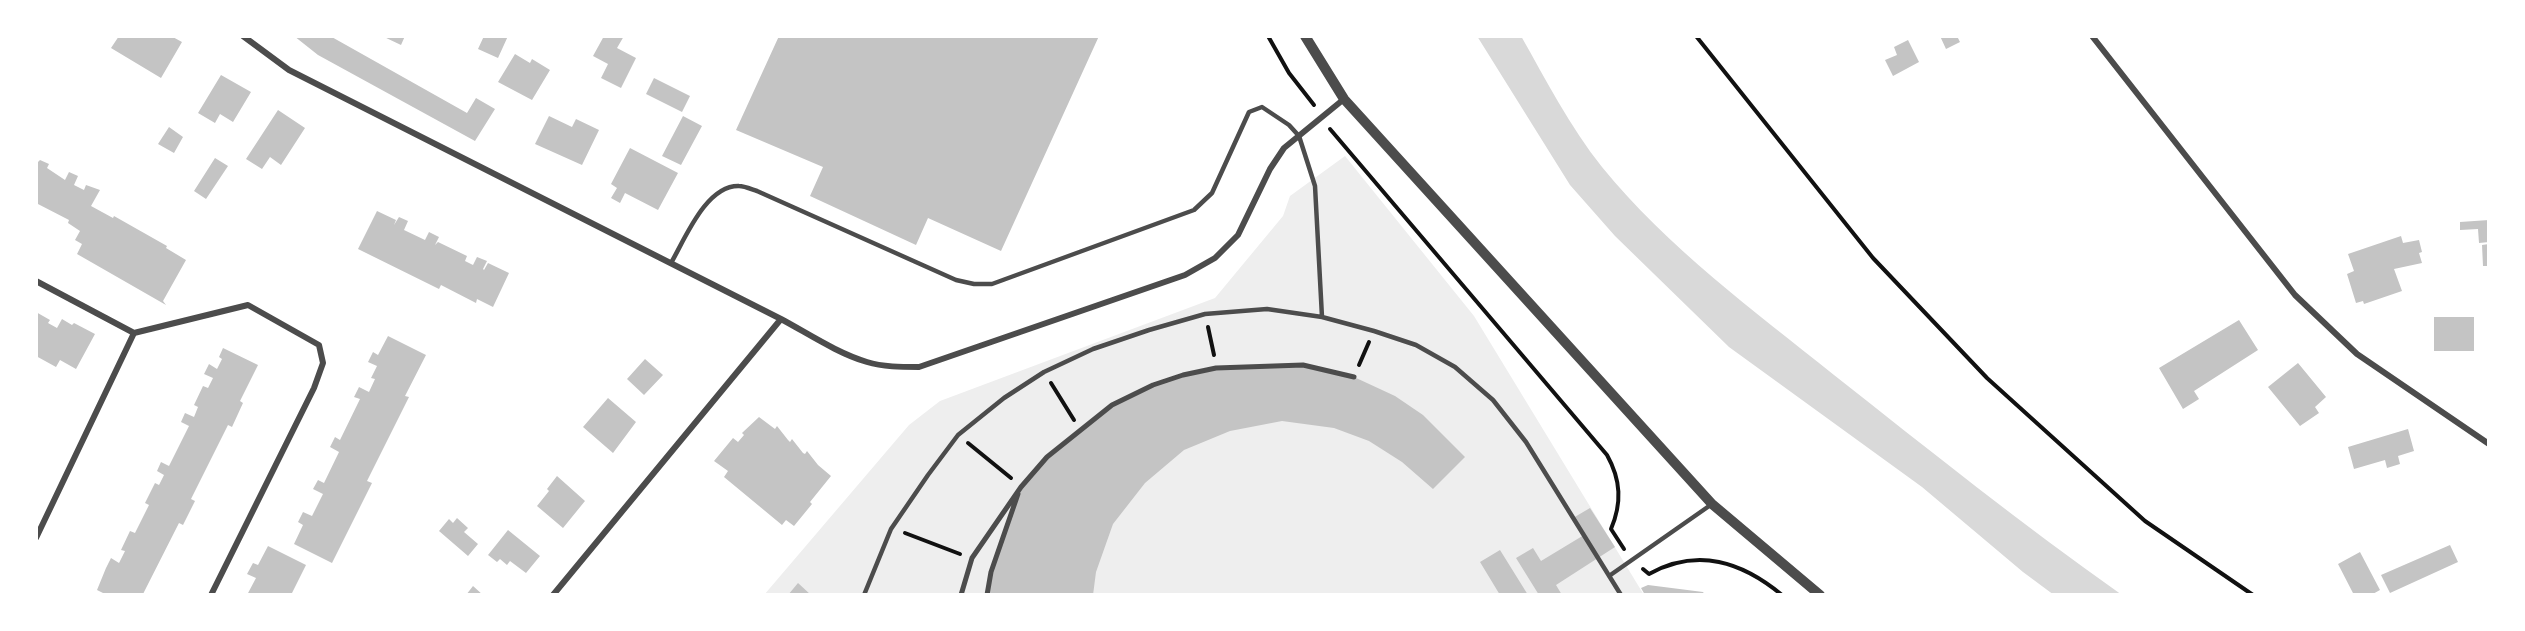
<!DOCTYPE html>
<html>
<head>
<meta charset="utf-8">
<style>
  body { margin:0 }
  #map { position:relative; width:2525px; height:631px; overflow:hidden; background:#fff; font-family:"PT Sans",sans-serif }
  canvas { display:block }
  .frame { position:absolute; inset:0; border:38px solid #fff; pointer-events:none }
</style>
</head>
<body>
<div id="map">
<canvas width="2525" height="631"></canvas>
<div class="frame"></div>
</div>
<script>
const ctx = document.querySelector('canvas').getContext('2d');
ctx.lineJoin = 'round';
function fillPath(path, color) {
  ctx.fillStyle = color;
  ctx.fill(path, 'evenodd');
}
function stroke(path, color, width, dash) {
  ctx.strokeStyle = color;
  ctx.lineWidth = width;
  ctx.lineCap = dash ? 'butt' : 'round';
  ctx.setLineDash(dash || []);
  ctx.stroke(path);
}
const green = new Path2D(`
  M 1345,156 L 1474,316 L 1644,595 L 764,595 L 909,425 L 940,401 L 1215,298 L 1283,216 L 1290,196 Z`);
const water = new Path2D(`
  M 1477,36 L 1521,36 C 1546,80 1570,127 1602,167 C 1668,248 1753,310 1834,375 C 1929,450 2023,525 2122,595 L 2054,595 L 2023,572 L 1922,487 L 1729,347 L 1615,236 L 1570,185 Z`);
const building = new Path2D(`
  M 119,36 L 171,36 L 182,42 L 161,78 L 111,48 Z
  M 294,36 L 330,36 L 467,113 L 476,98 L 495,109 L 475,141 L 318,55 Z
  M 382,36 L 405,36 L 401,45 Z
  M 484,36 L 508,36 L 498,58 L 478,49 Z
  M 604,36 L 624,36 L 617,48 L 636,58 L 621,88 L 601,78 L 608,64 L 593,56 Z
  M 779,36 L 1099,36 L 1001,251 L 928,218 L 916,245 L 810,196 L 823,167 L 736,130 Z
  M 1940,36 L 1957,36 L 1960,42 L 1946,49 Z
  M 1908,40 L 1919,62 L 1893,76 L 1885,60 L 1897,55 L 1894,47 Z
  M 515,54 L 530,63 L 532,59 L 550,70 L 532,100 L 498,82 Z
  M 221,75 L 251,92 L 233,122 L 220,114 L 215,123 L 198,113 Z
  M 654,78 L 690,96 L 682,112 L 646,94 Z
  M 278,110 L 305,128 L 281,165 L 270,157 L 262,169 L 246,159 Z
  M 549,116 L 572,127 L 576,119 L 599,130 L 582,165 L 535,144 Z
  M 683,116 L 702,126 L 681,165 L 662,156 Z
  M 169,127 L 183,137 L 174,153 L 158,144 Z
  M 630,148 L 678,173 L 658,210 L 625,193 L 620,203 L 611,198 L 617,188 L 611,184 Z
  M 215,158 L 228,166 L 206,199 L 194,191 Z
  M 40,160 L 49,164 L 47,168 L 65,180 L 69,172 L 78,176 L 74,185 L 84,190 L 86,185 L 100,190 L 91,206 L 113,218 L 114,216 L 167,246 L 166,248 L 186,260 L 163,301 L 166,305 L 77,254 L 82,244 L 75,240 L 80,231 L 68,223 L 69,220 L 36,203 L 36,161 L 38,162 Z
  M 377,211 L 396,220 L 394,225 L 399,217 L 408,221 L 404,230 L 425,240 L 429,232 L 439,237 L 435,245 L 438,242 L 467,256 L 465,261 L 473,265 L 477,257 L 487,261 L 483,269 L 484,270 L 488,263 L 509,273 L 493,307 L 477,299 L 476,303 L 441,285 L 439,289 L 358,249 Z
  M 2489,220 L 2489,242 L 2479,243 L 2478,229 L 2460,230 L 2460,222 Z
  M 2401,236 L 2403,243 L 2419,240 L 2422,252 L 2419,253 L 2422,263 L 2394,269 L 2402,291 L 2364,304 L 2363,301 L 2356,303 L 2347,274 L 2354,271 L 2348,254 Z
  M 2489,244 L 2489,266 L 2483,266 L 2482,245 Z
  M 36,312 L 50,320 L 48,323 L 57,328 L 62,319 L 72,325 L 74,323 L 95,334 L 76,369 L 60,360 L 56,367 L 36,356 Z
  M 2434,317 L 2474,317 L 2474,351 L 2434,351 Z
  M 2239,320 L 2258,350 L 2194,391 L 2199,399 L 2183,409 L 2159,368 Z
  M 388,336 L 426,355 L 405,396 L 409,397 L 367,481 L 372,483 L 332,563 L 294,544 L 303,525 L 298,522 L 303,512 L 312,516 L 323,494 L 313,489 L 318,480 L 324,483 L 339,452 L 330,447 L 335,437 L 340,440 L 360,399 L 354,397 L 359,387 L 369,392 L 375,379 L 371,378 L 377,366 L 368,362 L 373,352 L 378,355 Z
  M 223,348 L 258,365 L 240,401 L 243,403 L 232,427 L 228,425 L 191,499 L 195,501 L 183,525 L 179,523 L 143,594 L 107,595 L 97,590 L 106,568 L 111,558 L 119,563 L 125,551 L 121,550 L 130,531 L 135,533 L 149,505 L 145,503 L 155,483 L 159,485 L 164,475 L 157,471 L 161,462 L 169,466 L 189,426 L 181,422 L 185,413 L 194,417 L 198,407 L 194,405 L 203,386 L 208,388 L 213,378 L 204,374 L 209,364 L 217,369 L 222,359 L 219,357 Z
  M 645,359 L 663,375 L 644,395 L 627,379 Z
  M 2298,363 L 2326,397 L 2315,407 L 2319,413 L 2300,426 L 2268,387 Z
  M 1303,365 L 1354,377 L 1395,396 L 1423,415 L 1465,457 L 1433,489 L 1402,462 L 1369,441 L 1334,428 L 1282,421 L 1230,431 L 1184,450 L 1145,483 L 1113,524 L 1096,572 L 1093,595 L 987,595 L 991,572 L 1021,487 L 1047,457 L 1112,405 L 1153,385 L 1216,368 Z
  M 608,398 L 636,422 L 613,453 L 583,427 Z
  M 759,417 L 775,429 L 777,426 L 788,440 L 790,442 L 792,439 L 803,453 L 805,454 L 807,451 L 818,465 L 831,476 L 810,502 L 812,504 L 794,526 L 786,520 L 782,525 L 724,477 L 728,471 L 714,461 L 733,438 L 738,442 L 744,435 L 742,433 Z
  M 2408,429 L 2414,451 L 2398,456 L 2400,464 L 2387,468 L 2385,460 L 2354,469 L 2348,447 Z
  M 557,476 L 585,501 L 563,528 L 537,506 L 549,491 L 547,489 Z
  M 1590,508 L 1615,547 L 1556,585 L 1562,595 L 1539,595 L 1516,558 L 1533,548 L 1541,561 L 1584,535 L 1573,518 Z
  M 457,518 L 468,528 L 464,532 L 478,544 L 468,556 L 439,531 L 449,519 L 453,523 Z
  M 508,530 L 540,556 L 526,573 L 510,561 L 507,565 L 500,559 L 497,562 L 488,555 Z
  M 2450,545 L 2458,562 L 2390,593 L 2381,575 Z
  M 268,546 L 306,565 L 291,595 L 247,595 L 256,578 L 247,574 L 253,563 L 258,565 Z
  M 1500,550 L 1528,595 L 1500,595 L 1480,562 Z
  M 2360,552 L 2380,590 L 2371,595 L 2354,595 L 2338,564 Z
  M 798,583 L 811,595 L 788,595 Z
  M 1648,585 L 1703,592 L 1705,595 L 1645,595 L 1641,588 Z
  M 473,586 L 483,595 L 466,595 Z`);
const path = new Path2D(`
  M 1268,36 L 1289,73 L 1314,105
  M 1696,36 L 1873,258 L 1987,378 L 2145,521 L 2253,595
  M 1330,129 L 1607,455 C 1621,480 1622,503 1611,529 L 1624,549
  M 1208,327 L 1214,355
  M 1359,365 L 1369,342
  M 1051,383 L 1074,420
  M 968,443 L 1011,478
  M 905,533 L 960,554
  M 1643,569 L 1649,574 C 1698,547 1742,562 1782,595`);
const service = new Path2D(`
  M 671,263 C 685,239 706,185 739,186 C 744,186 751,189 757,191 L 956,280 L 974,284 L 992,284 L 1194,210 L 1212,193 L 1249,112 L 1262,107 L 1289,125 L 1299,136 L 1315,186 L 1322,317
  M 1609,576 L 1712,504
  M 864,595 L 891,529 L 928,475 L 958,435 L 1004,398 L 1044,372 L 1093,349 L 1149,330 L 1205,314 L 1267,309 L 1322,317 L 1374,331 L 1416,345 L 1455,367 L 1493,400 L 1526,442 L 1621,595`);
const pedestrian = new Path2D(`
  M 961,595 L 972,558 L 1021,487 L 1047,457 L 1112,405 L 1153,385 L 1183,375 L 1216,368 L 1303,365 L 1354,377
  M 987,595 L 991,572 L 1018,494`);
const minor = new Path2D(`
  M 243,36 L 289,70 L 781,319 C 809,334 837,353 867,362 C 883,367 901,367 919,367 L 1185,275 L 1215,258 L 1238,235 L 1270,169 L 1284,148 L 1344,99
  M 2092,36 L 2295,295 L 2357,354 L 2489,444
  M 36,281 L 134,333 L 248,305 L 319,345 L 323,363 L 314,388 L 211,595
  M 36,538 L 134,333
  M 553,595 L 781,319`);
const tertiary = new Path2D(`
  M 1305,36 L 1344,99 L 1712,504 L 1820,595`);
fillPath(green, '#eee');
fillPath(water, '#d9d9d9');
fillPath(building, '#c4c4c4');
stroke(path, '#111', 4);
stroke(service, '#4c4c4c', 4.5);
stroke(pedestrian, '#4c4c4c', 5);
stroke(minor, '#4c4c4c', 6);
stroke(tertiary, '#4c4c4c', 10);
</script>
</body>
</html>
